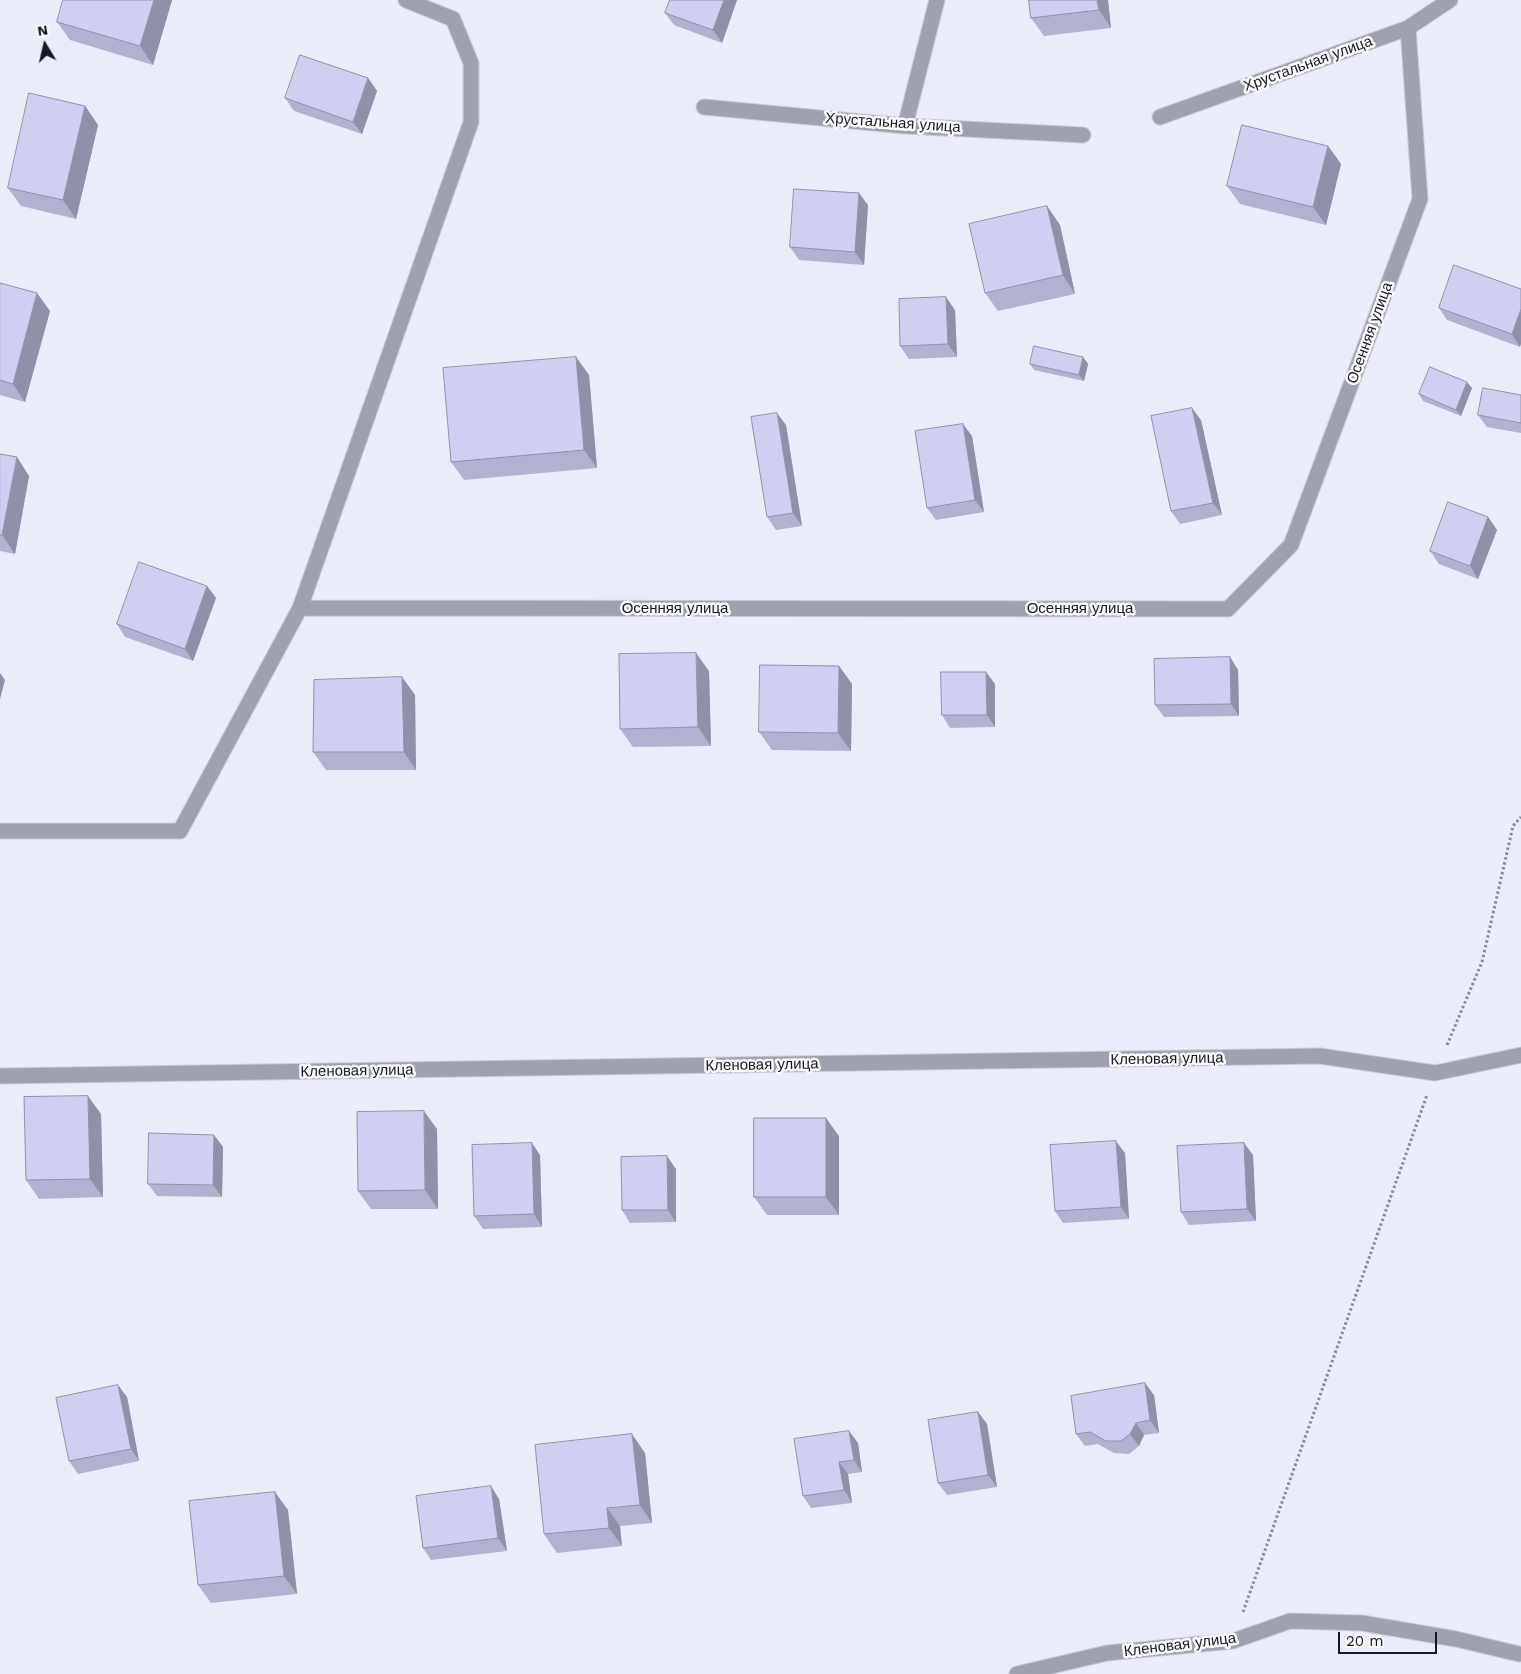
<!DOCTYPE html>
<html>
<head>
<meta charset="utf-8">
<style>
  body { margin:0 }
  #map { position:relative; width:1521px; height:1674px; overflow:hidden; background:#ebecf9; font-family:"Work Sans",sans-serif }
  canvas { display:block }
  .north { position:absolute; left:20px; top:20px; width:50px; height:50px; -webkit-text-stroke:4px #fafafa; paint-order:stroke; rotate:351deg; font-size:14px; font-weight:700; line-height:20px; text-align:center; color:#181824 }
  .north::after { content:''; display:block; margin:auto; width:18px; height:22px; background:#181824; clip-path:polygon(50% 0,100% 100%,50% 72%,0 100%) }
  .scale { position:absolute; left:1338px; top:1632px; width:99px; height:22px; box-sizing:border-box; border:2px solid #181824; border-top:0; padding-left:6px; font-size:15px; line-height:18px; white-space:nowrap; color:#181824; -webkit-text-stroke:4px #fafafa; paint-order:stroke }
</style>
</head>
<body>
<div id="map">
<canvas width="1521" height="1674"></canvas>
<div class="north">N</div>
<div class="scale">20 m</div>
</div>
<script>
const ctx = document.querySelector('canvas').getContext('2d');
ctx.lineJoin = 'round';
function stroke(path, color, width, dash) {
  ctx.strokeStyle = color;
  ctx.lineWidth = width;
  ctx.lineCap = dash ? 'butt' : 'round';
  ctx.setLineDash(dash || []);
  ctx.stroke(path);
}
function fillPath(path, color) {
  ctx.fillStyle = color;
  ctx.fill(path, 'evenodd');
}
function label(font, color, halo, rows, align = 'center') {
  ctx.font = font + ' "Work Sans",sans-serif';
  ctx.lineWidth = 5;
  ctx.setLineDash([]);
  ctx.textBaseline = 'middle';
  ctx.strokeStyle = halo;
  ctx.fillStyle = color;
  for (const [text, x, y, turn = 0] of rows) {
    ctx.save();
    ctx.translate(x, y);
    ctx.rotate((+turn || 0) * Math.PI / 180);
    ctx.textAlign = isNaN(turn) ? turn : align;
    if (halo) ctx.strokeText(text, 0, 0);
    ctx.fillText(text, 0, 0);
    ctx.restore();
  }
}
const path = new Path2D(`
  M 1447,1045 L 1482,962 L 1513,826 L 1521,817
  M 1243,1612 L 1427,1095`);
const minor = new Path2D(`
  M 704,107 L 905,126 L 1083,135
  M 1160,117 L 1408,28 L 1450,0
  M 905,126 L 937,0
  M 300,608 L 1228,609 L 1291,545 L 1420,199 L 1408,28
  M 0,831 L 180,831 L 300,608 L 471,122 L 471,63 L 453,19 L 406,0
  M 0,1076 L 1320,1056 L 1435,1073 L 1521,1055
  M 1017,1674 L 1107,1653 L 1233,1641 L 1290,1621 L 1362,1623 L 1456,1639 L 1519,1654`);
const wall = new Path2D(`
  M 172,0 L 153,65 L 70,40 L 57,22 Z
  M 737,0 L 722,43 L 674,25 L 665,13 Z
  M 1029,0 L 1108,0 L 1111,28 L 1044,36 L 1031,18 Z
  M 368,78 L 377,91 L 362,134 L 294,111 L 285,98 Z
  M 85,106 L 98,125 L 76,219 L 21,206 L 8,188 Z
  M 1328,146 L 1341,164 L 1326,225 L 1240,204 L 1227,186 Z
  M 868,205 L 864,265 L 799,260 L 790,247 Z
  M 1047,206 L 1060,225 L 1075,294 L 998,311 L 985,293 Z
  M 0,283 L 50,311 L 25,402 L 0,395 Z
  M 1521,289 L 1520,347 L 1447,320 L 1439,308 Z
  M 955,310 L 957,357 L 909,359 L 900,346 Z
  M 576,357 L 589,375 L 597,468 L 464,480 L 451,462 Z
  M 1083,357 L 1088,364 L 1084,381 L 1034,370 L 1030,364 Z
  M 1472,388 L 1461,416 L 1423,401 L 1419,394 Z
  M 1521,395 L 1521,433 L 1487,427 L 1478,415 Z
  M 1201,420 L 1222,515 L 1180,524 L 1171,511 Z
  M 786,425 L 802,526 L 776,530 L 767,517 Z
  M 972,436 L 984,512 L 936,520 L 927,508 Z
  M 0,454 L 29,476 L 15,554 L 0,551 Z
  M 1488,517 L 1497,530 L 1478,579 L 1439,564 L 1430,551 Z
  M 207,586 L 216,598 L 193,661 L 125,637 L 117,624 Z
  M 1230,657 L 1238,670 L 1239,716 L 1164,717 L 1155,705 Z
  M 839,666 L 852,684 L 851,751 L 772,750 L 759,732 Z
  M 709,671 L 711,746 L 633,747 L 620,729 Z
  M 986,672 L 995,684 L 995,727 L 950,728 L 942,715 Z
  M 402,677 L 415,695 L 416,770 L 326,770 L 313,752 Z
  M 101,1114 L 103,1197 L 39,1199 L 26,1180 Z
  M 437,1129 L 438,1209 L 371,1209 L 358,1191 Z
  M 214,1135 L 223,1147 L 222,1197 L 157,1196 L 148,1184 Z
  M 839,1136 L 839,1215 L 767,1215 L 754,1197 Z
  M 1244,1143 L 1253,1155 L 1256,1221 L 1189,1225 L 1181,1212 Z
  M 1125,1153 L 1129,1219 L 1063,1223 L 1055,1211 Z
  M 540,1155 L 542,1227 L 483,1229 L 474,1216 Z
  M 676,1169 L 676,1222 L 630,1223 L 622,1210 Z
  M 1154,1395 L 1159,1433 L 1144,1435 L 1139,1446 L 1129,1454 L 1114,1453 L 1098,1444 L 1085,1446 L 1076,1434 Z
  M 127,1397 L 139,1461 L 78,1474 L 69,1461 Z
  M 978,1412 L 987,1424 L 997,1487 L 947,1495 L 938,1483 Z
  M 849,1431 L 858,1443 L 862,1472 L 848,1474 L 852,1503 L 811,1508 L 803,1496 Z
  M 645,1453 L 652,1523 L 620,1526 L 622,1546 L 557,1553 L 544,1534 Z
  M 499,1499 L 507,1551 L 431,1560 L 423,1548 Z
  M 288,1510 L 297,1594 L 211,1603 L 198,1585 Z`);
const shadedWall = new Path2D(`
  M 154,0 L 172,0 L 153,65 L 140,46 Z
  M 724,0 L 737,0 L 722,43 L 713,30 Z
  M 1097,0 L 1108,0 L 1111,28 L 1099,10 Z
  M 368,78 L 377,91 L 362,134 L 353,122 Z
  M 85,106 L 98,125 L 76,219 L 63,200 Z
  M 1328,146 L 1341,164 L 1326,225 L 1313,207 Z
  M 859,193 L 868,205 L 864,265 L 855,252 Z
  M 1047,206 L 1060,225 L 1075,294 L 1063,275 Z
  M 37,293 L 50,311 L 25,402 L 13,384 Z
  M 946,297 L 955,310 L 957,357 L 948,344 Z
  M 1521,309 L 1521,344 L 1520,347 L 1512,334 Z
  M 576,357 L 589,375 L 597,468 L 584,450 Z
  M 1083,357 L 1088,364 L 1084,381 L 1079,375 Z
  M 1467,382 L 1472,388 L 1461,416 L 1456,410 Z
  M 1192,408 L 1201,420 L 1222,515 L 1213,503 Z
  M 777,413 L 786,425 L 802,526 L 793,513 Z
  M 963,424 L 972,436 L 984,512 L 975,500 Z
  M 17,457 L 29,476 L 15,554 L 2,535 Z
  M 1488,517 L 1497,530 L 1478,579 L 1470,566 Z
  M 207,586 L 216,598 L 193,661 L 185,649 Z
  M 696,653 L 709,671 L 711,746 L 698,727 Z
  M 1230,657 L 1238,670 L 1239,716 L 1231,704 Z
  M 839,666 L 852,684 L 851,751 L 838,733 Z
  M 986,672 L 995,684 L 995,727 L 987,715 Z
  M 0,673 L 5,680 L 0,699 Z
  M 402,677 L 415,695 L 416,770 L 404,752 Z
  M 88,1096 L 101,1114 L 103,1197 L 90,1179 Z
  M 424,1111 L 437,1129 L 438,1209 L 425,1190 Z
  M 826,1118 L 839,1136 L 839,1215 L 826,1197 Z
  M 214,1135 L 223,1147 L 222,1197 L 213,1185 Z
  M 1116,1141 L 1125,1153 L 1129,1219 L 1121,1207 Z
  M 532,1143 L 540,1155 L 542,1227 L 534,1214 Z
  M 1244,1143 L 1253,1155 L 1256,1221 L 1247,1209 Z
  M 667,1156 L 676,1169 L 676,1222 L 668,1210 Z
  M 1145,1383 L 1154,1395 L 1159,1433 L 1150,1420 Z
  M 118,1385 L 127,1397 L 139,1461 L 131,1449 Z
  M 978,1412 L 987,1424 L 997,1487 L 988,1475 Z
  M 1136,1423 L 1144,1435 L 1139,1446 L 1130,1434 Z
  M 849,1431 L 858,1443 L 862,1472 L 854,1460 Z
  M 632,1434 L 645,1453 L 652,1523 L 640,1505 Z
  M 839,1462 L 848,1474 L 852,1503 L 844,1490 Z
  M 491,1486 L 499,1499 L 507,1551 L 498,1538 Z
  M 275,1492 L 288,1510 L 297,1594 L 284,1576 Z
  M 607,1508 L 620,1526 L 622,1546 L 609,1528 Z`);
const building = new Path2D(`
  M 63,0 L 154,0 L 140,46 L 57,22 Z
  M 670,0 L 724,0 L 713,30 L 665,13 Z
  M 1029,0 L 1097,0 L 1099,10 L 1031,18 Z
  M 300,55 L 368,78 L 353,122 L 285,98 Z
  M 29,93 L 85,106 L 63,200 L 8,188 Z
  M 1242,125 L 1328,146 L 1313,207 L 1227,186 Z
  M 794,189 L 859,193 L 855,252 L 790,247 Z
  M 1047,206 L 1063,275 L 985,293 L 969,224 Z
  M 1454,265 L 1521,289 L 1521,309 L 1512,334 L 1439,308 Z
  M 0,283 L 37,293 L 13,384 L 0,380 Z
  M 946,297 L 948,344 L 900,346 L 899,299 Z
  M 1034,346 L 1083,357 L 1079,375 L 1030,364 Z
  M 576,357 L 584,450 L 451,462 L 443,368 Z
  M 1430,367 L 1467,382 L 1456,410 L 1419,394 Z
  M 1483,388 L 1521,395 L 1521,423 L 1478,415 Z
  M 1192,408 L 1213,503 L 1171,511 L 1151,416 Z
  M 777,413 L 793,513 L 767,517 L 751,417 Z
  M 963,424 L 975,500 L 927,508 L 915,431 Z
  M 0,454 L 17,457 L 2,535 L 0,535 Z
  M 1448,502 L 1488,517 L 1470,566 L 1430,551 Z
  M 139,562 L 207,586 L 185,649 L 117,624 Z
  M 696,653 L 698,727 L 620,729 L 619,654 Z
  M 1230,657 L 1231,704 L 1155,705 L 1154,659 Z
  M 760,665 L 839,666 L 838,733 L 759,732 Z
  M 941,672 L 986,672 L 987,715 L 942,715 Z
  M 402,677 L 404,752 L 313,752 L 314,680 Z
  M 88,1096 L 90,1179 L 26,1180 L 24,1097 Z
  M 424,1111 L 425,1190 L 358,1191 L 357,1112 Z
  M 754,1118 L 826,1118 L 826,1197 L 754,1197 Z
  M 149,1133 L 214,1135 L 213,1185 L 148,1184 Z
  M 1116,1141 L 1121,1207 L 1055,1211 L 1050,1145 Z
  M 532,1143 L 534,1214 L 474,1216 L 472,1145 Z
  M 1244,1143 L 1247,1209 L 1181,1212 L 1177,1146 Z
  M 667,1156 L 668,1210 L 622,1210 L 621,1157 Z
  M 1145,1383 L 1150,1420 L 1136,1423 L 1130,1434 L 1121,1441 L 1106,1441 L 1090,1432 L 1076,1434 L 1071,1396 Z
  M 118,1385 L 131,1449 L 69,1461 L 56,1398 Z
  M 978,1412 L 988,1475 L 938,1483 L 928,1420 Z
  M 849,1431 L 854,1460 L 839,1462 L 844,1490 L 803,1496 L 794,1439 Z
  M 632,1434 L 640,1505 L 607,1508 L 609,1528 L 544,1534 L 535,1445 Z
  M 491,1486 L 498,1538 L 423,1548 L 416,1496 Z
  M 275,1492 L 284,1576 L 198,1585 L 189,1501 Z`);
const streetNames = [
  ["Хрустальная улица",1308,64,-20],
  ["Хрустальная улица",893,123,4],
  ["Осенняя улица",1370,333,-70],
  ["Осенняя улица",675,609],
  ["Осенняя улица",1080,609],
  ["Кленовая улица",1167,1059,-1],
  ["Кленовая улица",762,1065,-1],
  ["Кленовая улица",357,1071,-1],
  ["Кленовая улица",1180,1645,-7]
];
stroke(minor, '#c9cad7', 17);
stroke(path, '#898a96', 3, [2.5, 2.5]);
stroke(minor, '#a0a1af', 15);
fillPath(wall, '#b1b2cf');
fillPath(shadedWall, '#9091a9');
fillPath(building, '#cecff1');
stroke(building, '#9091a9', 1);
label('15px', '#181824', '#fafafa', streetNames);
</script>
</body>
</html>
